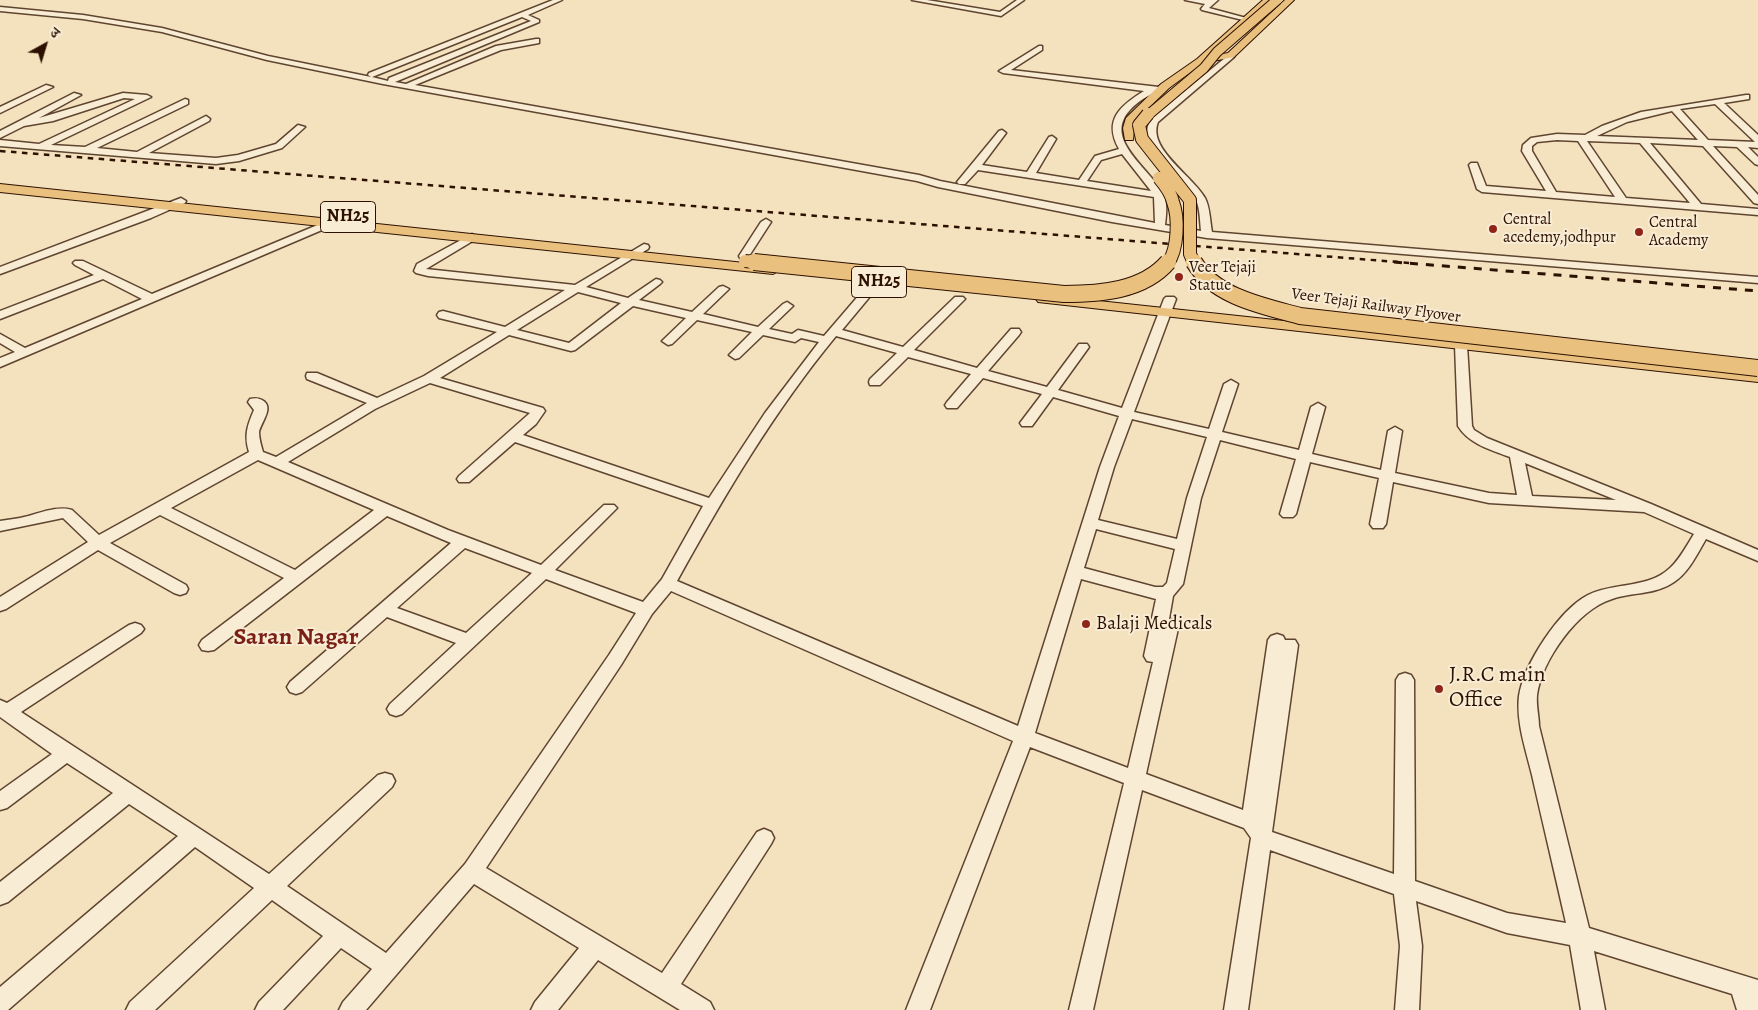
<!DOCTYPE html>
<html>
<head>
<meta charset="utf-8">
<style>
  body { margin:0 }
  #map { position:relative; width:1758px; height:1010px; overflow:hidden; background:#f4e1be; font-family:Alegreya,"Noto Serif Devanagari",serif }
  canvas { display:block }
  .north { position:absolute; left:20px; top:20px; width:50px; height:50px; -webkit-text-stroke:4px #f8ecd5; paint-order:stroke; rotate:39deg; font-size:14px; font-weight:700; line-height:20px; text-align:center; color:#2d1100 }
  .north::after { content:''; display:block; margin:auto; width:18px; height:22px; background:#2d1100; clip-path:polygon(50% 0,100% 100%,50% 72%,0 100%) }
</style>
</head>
<body>
<div id="map">
<canvas width="1758" height="1010"></canvas>
<div class="north">उ</div>
</div>
<script>
const ctx = document.querySelector('canvas').getContext('2d');
ctx.lineJoin = 'round';
function stroke(path, color, width, dash) {
  ctx.strokeStyle = color;
  ctx.lineWidth = width;
  ctx.lineCap = dash ? 'butt' : 'round';
  ctx.setLineDash(dash || []);
  ctx.stroke(path);
}
function fillPath(path, color) {
  ctx.fillStyle = color;
  ctx.fill(path, 'evenodd');
}
function label(font, color, halo, rows, align = 'center') {
  ctx.font = font + ' Alegreya,serif';
  ctx.lineWidth = 4;
  ctx.setLineDash([]);
  ctx.textBaseline = 'middle';
  ctx.strokeStyle = halo;
  ctx.fillStyle = color;
  for (const [text, x, y, turn = 0] of rows) {
    ctx.save();
    ctx.translate(x, y);
    ctx.rotate((+turn || 0) * Math.PI / 180);
    ctx.textAlign = isNaN(turn) ? turn : align;
    if (halo) ctx.strokeText(text, 0, 0);
    ctx.fillText(text, 0, 0);
    ctx.restore();
  }
}
const minor = new Path2D(`
  M 553,0 L 562,0 L 528,15 L 539,20 L 539,22 L 395,82 L 406,84 L 496,46 L 536,39 L 539,39 L 539,43 L 501,50 L 415,85 L 919,175 L 940,181 L 1155,223 L 1154,197 L 978,170 L 965,184 L 959,184 L 957,182 L 999,131 L 1002,130 L 1006,133 L 982,165 L 1027,172 L 1049,137 L 1052,136 L 1056,139 L 1036,173 L 1079,180 L 1095,156 L 1119,149 C 1103,120 1120,106 1144,91 L 1003,73 L 999,71 L 1039,46 L 1042,46 L 1042,50 L 1011,70 L 1159,87 L 1159,91 C 1148,95 1137,102 1130,110 C 1102,140 1151,169 1163,194 C 1168,203 1166,215 1165,225 L 1201,231 C 1200,222 1200,208 1196,200 C 1185,175 1133,149 1151,119 L 1231,53 L 1235,55 L 1234,57 L 1158,122 C 1147,149 1193,176 1205,198 C 1210,207 1210,222 1212,232 L 1758,277 L 1758,283 L 1207,238 L 1112,222 L 938,187 L 917,181 L 383,84 L 267,60 L 162,32 L 83,19 L 0,11 L 0,7 L 83,15 L 162,28 L 268,56 L 371,77 L 368,75 L 369,73 ZM 522,17 L 531,21 L 389,78 L 388,81 L 372,77 ZM 1122,154 L 1151,191 L 1087,181 L 1101,160 Z
  M 912,0 L 927,0 L 1000,12 L 1017,0 L 1024,0 L 1001,16 Z
  M 1185,0 L 1218,0 L 1209,8 L 1250,19 L 1247,21 L 1202,10 L 1201,9 L 1205,4 Z
  M 46,85 L 53,87 L 0,113 L 0,107 Z
  M 74,93 L 81,95 L 39,118 L 123,93 L 147,95 L 151,97 L 51,145 L 85,147 L 185,99 L 188,100 L 188,104 L 97,148 L 137,152 L 206,116 L 210,119 L 209,121 L 149,153 L 216,158 L 238,155 L 276,144 L 298,125 L 305,127 L 282,148 L 239,161 L 216,164 L 0,146 L 0,140 L 39,144 L 135,99 L 124,98 L 53,121 L 24,126 L 0,138 L 0,131 Z
  M 1746,95 L 1749,95 L 1749,99 L 1724,103 L 1758,135 L 1758,148 L 1748,147 L 1758,157 L 1758,165 L 1755,164 L 1737,147 L 1713,146 L 1758,195 L 1758,204 L 1754,203 L 1703,146 L 1650,143 L 1701,204 L 1758,209 L 1758,215 L 1482,192 L 1477,189 L 1469,165 L 1471,163 L 1477,163 L 1486,186 L 1546,191 L 1522,151 L 1523,145 L 1531,138 L 1557,134 L 1585,135 L 1602,126 L 1641,112 ZM 1715,104 L 1755,142 L 1756,142 L 1708,140 L 1680,109 ZM 1672,111 L 1698,140 L 1597,136 L 1627,122 ZM 1557,140 L 1578,141 L 1615,197 L 1556,192 L 1532,151 L 1532,146 L 1537,142 ZM 1587,141 L 1640,143 L 1690,203 L 1626,198 Z
  M 181,198 L 186,201 L 185,203 L 151,218 L 0,274 L 0,267 Z
  M 332,219 L 336,220 L 337,222 L 336,224 L 0,367 L 0,358 L 15,352 L 0,343 L 0,334 L 25,348 L 142,299 L 103,279 L 0,319 L 0,311 L 94,275 L 75,265 L 73,263 L 75,261 L 83,261 L 152,294 Z
  M 766,219 L 771,222 L 749,256 L 748,258 L 740,258 L 739,256 L 761,222 Z
  M 472,234 L 477,237 L 476,239 L 426,269 L 575,285 L 644,244 L 648,245 L 649,247 L 648,249 L 586,287 L 628,298 L 656,279 L 660,280 L 662,282 L 660,284 L 639,300 L 692,312 L 719,287 L 723,286 L 729,289 L 703,314 L 758,327 L 783,304 L 787,302 L 793,306 L 769,329 L 792,334 L 798,330 L 824,336 L 872,280 L 876,279 L 882,282 L 842,330 L 903,347 L 955,297 L 963,297 L 965,299 L 914,350 L 977,368 L 1011,329 L 1019,329 L 1021,332 L 1019,335 L 988,371 L 1047,387 L 1079,344 L 1087,344 L 1089,347 L 1058,390 L 1122,408 L 1164,299 L 1166,297 L 1174,297 L 1176,299 L 1134,412 L 1209,429 L 1224,384 L 1231,380 L 1238,384 L 1222,432 L 1299,450 L 1311,407 L 1318,403 L 1325,407 L 1312,454 L 1381,470 L 1388,431 L 1395,427 L 1402,431 L 1395,473 L 1489,493 L 1517,495 L 1510,457 C 1491,450 1469,444 1458,426 L 1455,345 L 1461,341 L 1465,342 L 1467,345 L 1472,426 L 1474,430 L 1487,438 L 1651,504 L 1758,550 L 1758,561 L 1706,539 C 1697,554 1689,572 1674,582 C 1655,595 1632,592 1612,599 C 1577,610 1542,660 1537,695 C 1536,706 1539,716 1539,726 L 1589,928 L 1758,980 L 1758,1010 L 1737,1010 L 1732,994 L 1594,951 L 1605,1010 L 1581,1010 L 1570,945 L 1507,933 L 1416,901 L 1422,946 L 1419,1010 L 1395,1010 L 1400,946 L 1394,894 L 1270,850 L 1248,1010 L 1224,1010 L 1251,838 L 1244,828 L 1142,790 L 1093,1010 L 1069,1010 L 1124,783 L 1030,747 L 930,1010 L 906,1010 L 1013,741 L 671,591 L 652,614 L 621,665 L 486,868 L 662,973 L 757,832 L 764,829 L 771,832 L 774,838 L 771,844 L 681,984 L 710,1002 L 714,1010 L 680,1010 L 598,960 L 558,1010 L 531,1010 L 535,1002 L 579,948 L 474,884 L 366,1010 L 339,1010 L 343,1002 L 372,969 L 341,948 L 283,1010 L 255,1010 L 259,1002 L 323,936 L 272,900 L 155,1010 L 126,1010 L 130,1002 L 254,888 L 195,847 L 8,1010 L 0,1010 L 0,987 L 178,836 L 129,804 L 8,902 L 0,905 L 0,882 L 113,793 L 67,763 L 7,808 L 0,810 L 0,791 L 52,754 L 0,717 L 0,700 L 7,703 L 129,625 L 135,623 L 141,625 L 144,629 L 141,633 L 21,712 L 269,874 L 378,775 L 385,773 L 392,775 L 395,781 L 392,787 L 287,886 L 386,953 L 465,864 L 609,655 L 636,613 L 546,579 L 402,714 L 396,716 L 390,714 L 387,709 L 390,704 L 456,643 L 387,617 L 302,692 L 296,694 L 290,692 L 287,687 L 290,682 L 451,543 L 387,516 L 214,650 L 208,651 L 202,650 L 199,645 L 202,640 L 284,578 L 160,515 L 110,543 L 186,585 L 188,589 L 186,593 L 180,595 L 174,593 L 98,550 L 6,609 L 0,611 L 0,597 L 88,542 L 63,518 L 0,531 L 0,521 C 7,520 14,519 20,518 C 37,515 55,505 72,510 L 99,535 L 249,452 C 244,436 247,426 254,410 L 248,402 L 250,399 C 255,398 258,398 262,400 C 275,407 261,422 259,432 C 259,439 261,445 263,452 L 276,457 L 367,403 L 307,379 L 306,376 L 307,373 L 317,373 L 377,398 L 424,376 L 497,332 L 439,318 L 437,315 L 439,312 L 443,311 L 505,327 L 565,290 L 428,276 L 416,273 L 414,271 L 417,264 ZM 578,292 L 621,303 L 569,343 L 517,330 ZM 633,306 L 686,318 L 662,341 L 668,345 L 672,344 L 697,320 L 752,332 L 729,355 L 735,359 L 739,358 L 763,335 L 795,342 L 801,338 L 819,342 L 765,413 L 709,498 L 523,435 L 536,424 L 545,411 L 543,408 L 440,378 L 509,335 L 571,351 L 575,350 ZM 836,336 L 897,353 L 870,379 L 869,382 L 870,385 L 880,385 L 908,357 L 971,374 L 947,402 L 945,405 L 947,408 L 957,408 L 983,378 L 1042,394 L 1020,423 L 1022,426 L 1032,426 L 1053,397 L 1119,416 L 1100,467 L 1018,726 L 677,581 C 724,496 774,411 836,336 ZM 430,383 L 530,413 L 459,476 L 457,479 L 459,482 L 469,482 L 515,442 L 703,506 L 662,579 L 643,602 L 555,570 L 617,508 L 614,505 L 604,505 L 541,565 L 448,530 L 288,462 L 375,409 ZM 1132,419 L 1207,437 L 1187,498 L 1177,539 L 1098,520 L 1114,467 ZM 1220,440 L 1296,459 L 1280,514 L 1283,517 L 1293,517 L 1296,514 L 1310,462 L 1379,478 L 1370,524 L 1373,528 L 1383,528 L 1386,524 L 1393,482 L 1489,503 L 1644,512 L 1694,534 C 1687,545 1680,559 1670,568 C 1648,589 1614,582 1588,595 C 1559,610 1524,664 1519,696 C 1516,722 1526,750 1532,775 C 1543,824 1555,874 1566,923 L 1507,913 L 1415,881 L 1414,680 L 1411,675 L 1405,673 L 1399,675 L 1396,680 L 1394,874 L 1272,832 L 1298,645 L 1295,640 L 1285,640 L 1283,636 L 1277,634 L 1271,636 L 1268,640 L 1243,810 L 1146,774 L 1179,624 L 1177,620 L 1169,619 L 1173,596 L 1183,584 L 1201,498 ZM 258,460 L 272,466 L 374,510 L 295,570 L 171,508 ZM 1525,463 L 1616,500 L 1532,496 ZM 1096,529 L 1175,549 L 1167,583 L 1163,587 L 1155,587 L 1084,568 ZM 465,548 L 532,573 L 466,633 L 397,608 ZM 1081,579 L 1156,599 L 1144,656 L 1147,661 L 1153,662 L 1128,768 L 1035,733 Z`);
const major = new Path2D(`
  M 1263,0 L 1272,0 L 1211,56 L 1228,53 L 1285,0 L 1294,0 L 1234,57 L 1203,63 L 1169,88 L 1135,121 L 1133,140 L 1125,140 L 1123,128 L 1126,118 L 1161,84 L 1197,59 Z
  M 0,184 L 773,266 L 780,270 L 773,274 L 0,192 Z
  M 1043,295 L 1758,372 L 1758,382 L 1038,302 L 1036,299 L 1038,296 Z`);
const railFar1 = new Path2D(`
  M 0,151 L 1410,263`);
const rail = new Path2D(`
  M 1394,262 L 1758,291`);
const majorBridgeFar2 = new Path2D(`
  M 1147,116 L 1204,68 L 1217,52 L 1277,0`);
const majorBridgeFar1 = new Path2D(`
  M 1148,114 L 1139,125 L 1142,139 L 1190,200 L 1190,254 L 1194,263
  M 1159,178 C 1165,185 1171,193 1173,202 C 1179,218 1178,249 1168,263
  M 745,261 L 766,263`);
const majorBridge = new Path2D(`
  M 754,262 L 1064,294 C 1100,294 1143,291 1168,262
  M 1194,262 C 1215,297 1263,306 1300,316 L 1758,368`);
const markers = [
  [1493,229,5,"#8f2418"],
  [1639,232,5,"#8f2418"],
  [1179,277,5,"#8f2418"],
  [1086,624,5,"#8f2418"],
  [1439,689,5,"#8f2418"]
];
const farPoinames = [
  ["Central",1503,220],
  ["acedemy,jodhpur",1503,238],
  ["Central",1649,223],
  ["Academy",1649,241],
  ["Veer Tejaji",1189,268],
  ["Statue",1189,286]
];
const farStreetnames = [
  ["Veer Tejaji Railway Flyover",1376,306,8]
];
const shields = [
  [348,217,55],
  [879,282,55]
];
const shieldNames = [
  ["NH25",348,217],
  ["NH25",879,282]
];
const poiNames = [
  ["Balaji Medicals",1096,624]
];
const nearPoinames = [
  ["J.R.C main",1449,676],
  ["Office",1449,701]
];
const districtNames = [
  ["Saran Nagar",296,638]
];
stroke(minor, '#5f4530', 3);
stroke(major, '#2d1100', 2);
fillPath(minor, '#f8ecd5');
fillPath(major, '#eac07f');
stroke(railFar1, '#2d1100', 2.5, [5.5, 5.5]);
stroke(rail, '#2d1100', 3, [8, 8]);
stroke(majorBridgeFar2, '#2d1100', 11, []);
stroke(majorBridgeFar1, '#2d1100', 14, []);
stroke(majorBridge, '#2d1100', 18, []);
stroke(majorBridgeFar2, '#eac07f', 9);
stroke(majorBridgeFar1, '#eac07f', 12);
stroke(majorBridge, '#eac07f', 16);
for (const [x, y, r, color] of markers) {
  const dot = new Path2D();
  dot.arc(x, y, r, 0, 2 * Math.PI);
  ctx.fillStyle = color;
  ctx.fill(dot);
  stroke(dot, '#f8ecd5', 2);
}
label('16px', '#2d1100', '#f8ecd5', farPoinames, 'left');
label('16px', '#2d1100', '#f8ecd5', farStreetnames);
for (const [x, y, w] of shields) {
  const box = new Path2D();
  box.roundRect(x - w / 2, y - 15.5, w, 31, 4);
  ctx.fillStyle = '#f8ecd5';
  ctx.fill(box);
  stroke(box, '#2d1100', 1);
}
label('bold 18px', '#2d1100', null, shieldNames);
label('19px', '#2d1100', '#f8ecd5', poiNames, 'left');
label('22px', '#2d1100', '#f8ecd5', nearPoinames, 'left');
label('bold 24px', '#7a1f14', '#f8ecd5', districtNames);
</script>
</body>
</html>
